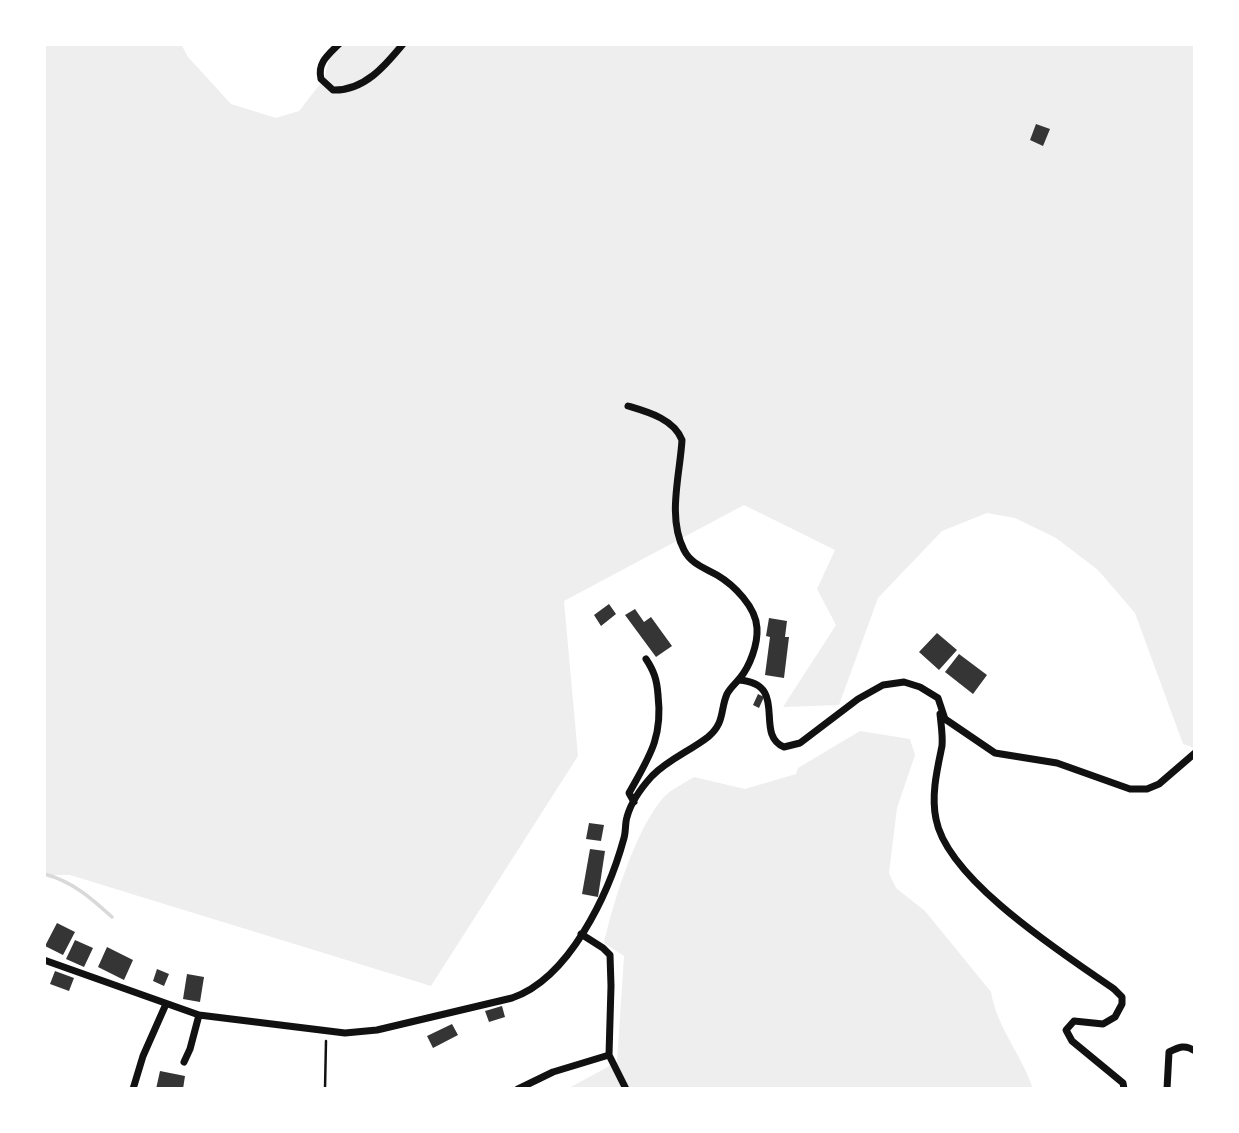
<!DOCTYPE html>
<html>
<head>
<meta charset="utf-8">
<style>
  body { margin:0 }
  #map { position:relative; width:1239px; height:1133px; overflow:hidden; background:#fff; font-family:"Fira Sans",sans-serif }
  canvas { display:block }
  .frame { position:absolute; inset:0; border:46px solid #fff; pointer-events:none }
</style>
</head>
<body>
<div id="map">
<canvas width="1239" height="1133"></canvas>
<div class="frame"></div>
</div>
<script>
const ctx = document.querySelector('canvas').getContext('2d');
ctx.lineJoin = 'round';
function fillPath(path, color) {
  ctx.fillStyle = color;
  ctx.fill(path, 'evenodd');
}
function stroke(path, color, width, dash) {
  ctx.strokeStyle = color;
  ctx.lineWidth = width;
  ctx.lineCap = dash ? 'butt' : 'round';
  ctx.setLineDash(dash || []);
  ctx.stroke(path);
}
const green = new Path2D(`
  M 44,44 L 181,44 L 188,57 L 231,104 L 276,118 L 299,111 L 324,79 L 333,44 L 1195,44 L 1195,748 L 1183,744 L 1135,613 L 1098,570 L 1056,538 L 1015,518 L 987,513 L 942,531 L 878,598 L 839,705 L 783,707 L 836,625 L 817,589 L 835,550 L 744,505 L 564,601 L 578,756 L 431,986 L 70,875 L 44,875 Z
  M 860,731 L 910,739 L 915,755 L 897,808 L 889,873 L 896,888 L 925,911 L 991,992 C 997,1028 1022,1055 1033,1089 L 567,1089 L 617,1062 L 624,956 L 604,943 C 613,902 636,829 663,798 C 671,789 685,783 694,777 L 745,789 L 796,774 L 798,768 Z`);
const stream = new Path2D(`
  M 44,874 C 72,881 91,898 112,917`);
const building = new Path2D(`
  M 1036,124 L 1050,129 L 1043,146 L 1030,140 Z
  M 609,604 L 616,614 L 601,626 L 594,615 Z
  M 635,609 L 644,622 L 651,617 L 672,646 L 656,657 L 625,615 Z
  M 769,618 L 787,621 L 785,637 L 789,637 L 784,678 L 765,675 L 770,637 L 766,636 Z
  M 937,633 L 957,650 L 939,670 L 919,652 Z
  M 959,654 L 987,675 L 973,694 L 945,672 Z
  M 758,694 L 764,697 L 759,708 L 753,705 Z
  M 589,823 L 604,825 L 601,841 L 586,839 Z
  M 590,849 L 605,851 L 598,897 L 582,894 Z
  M 57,923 L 75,932 L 63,955 L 45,946 Z
  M 75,940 L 93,948 L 84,967 L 66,959 Z
  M 107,947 L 133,960 L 124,980 L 98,967 Z
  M 157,969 L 169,974 L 164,986 L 153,981 Z
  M 55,971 L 74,978 L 69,991 L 50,984 Z
  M 187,974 L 204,977 L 200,1002 L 183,999 Z
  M 502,1006 L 505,1017 L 489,1022 L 485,1011 Z
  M 452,1024 L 458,1035 L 433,1048 L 427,1036 Z
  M 160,1071 L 185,1076 L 183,1089 L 156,1089 Z`);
const path = new Path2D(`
  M 325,1089 L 326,1041`);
const minor = new Path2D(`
  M 339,44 C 328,55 317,63 321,79 L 333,90 C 364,91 385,66 403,44
  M 739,680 C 790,684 753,734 784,747 L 800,743 L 858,699 L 883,685 L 904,682 L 920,687 L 938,698 L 945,719 L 995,753 L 1057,763 L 1130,789 L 1147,789 L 1159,784 L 1195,753
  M 940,714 C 941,724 943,736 942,746 C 937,770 931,795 936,819 C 947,880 1065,955 1114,989 L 1122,997 L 1122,1004 L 1115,1017 L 1103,1024 L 1074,1021 L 1066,1030 L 1072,1041 L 1123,1083 L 1124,1089
  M 634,802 L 629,793 C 649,757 663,738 658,695 C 657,680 654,671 646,659
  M 581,934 L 603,948 L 610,955 L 611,986 L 609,1055 L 626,1089
  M 44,960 L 199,1015 L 345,1033 L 377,1030 L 512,998 C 570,978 609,893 624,838 C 626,831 625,823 627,817 C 631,802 642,787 652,776 C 669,759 690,751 708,737 C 725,723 720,710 727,694 C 730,688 736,683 740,678 C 750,666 758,644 757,628 C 756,607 734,585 717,575 C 705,568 691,564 684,550 C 667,517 680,475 682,440 C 674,419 648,412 628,406
  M 184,1062 L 190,1049 L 199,1015
  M 133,1089 L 143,1056 L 166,1004
  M 518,1089 L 553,1072 L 609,1055
  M 1167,1089 L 1169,1052 C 1179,1047 1185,1044 1195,1051`);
fillPath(green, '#eee');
stroke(stream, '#d9d9d9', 3.5);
fillPath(building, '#353535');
stroke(path, '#111', 2.5);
stroke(minor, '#111', 7);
</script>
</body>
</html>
